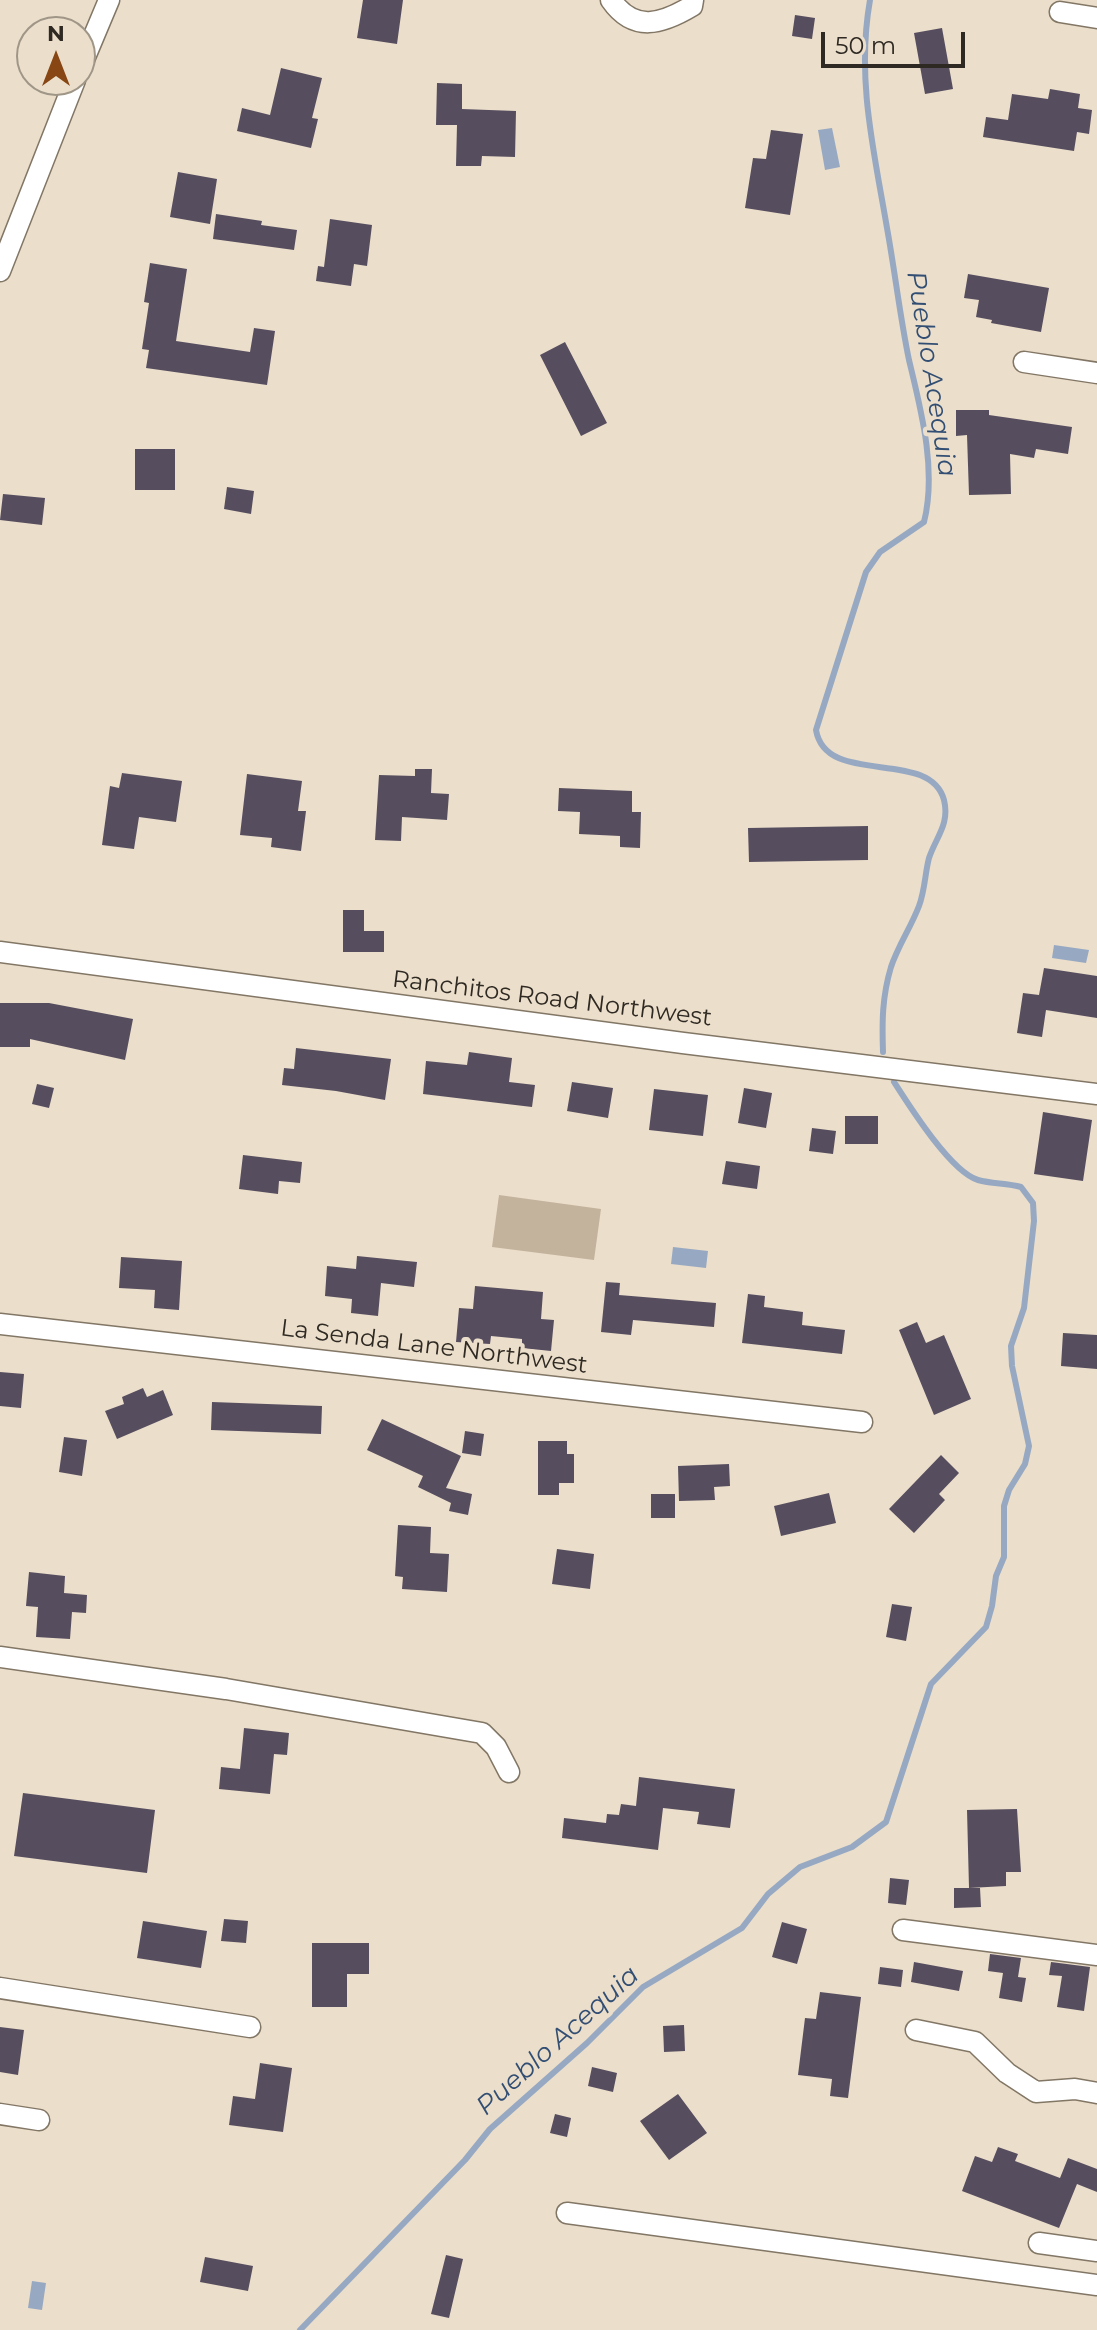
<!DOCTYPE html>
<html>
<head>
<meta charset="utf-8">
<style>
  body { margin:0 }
  #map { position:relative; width:1097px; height:2330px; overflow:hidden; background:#ebdecb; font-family:Montserrat,sans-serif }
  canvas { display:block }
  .north { position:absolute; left:16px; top:16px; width:80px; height:80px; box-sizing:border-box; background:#ebdecb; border:2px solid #9f9687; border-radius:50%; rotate:0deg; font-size:22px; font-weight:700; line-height:32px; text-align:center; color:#2e2922 }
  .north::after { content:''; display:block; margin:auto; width:28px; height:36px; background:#874613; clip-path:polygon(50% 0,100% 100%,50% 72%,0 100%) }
  .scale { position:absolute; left:821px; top:32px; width:144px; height:36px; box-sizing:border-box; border:4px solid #2e2922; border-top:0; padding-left:10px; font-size:24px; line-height:28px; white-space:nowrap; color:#2e2922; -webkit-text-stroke:6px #ebdecb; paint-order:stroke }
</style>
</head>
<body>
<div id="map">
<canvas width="1097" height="2330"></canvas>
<div class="north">N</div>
<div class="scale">50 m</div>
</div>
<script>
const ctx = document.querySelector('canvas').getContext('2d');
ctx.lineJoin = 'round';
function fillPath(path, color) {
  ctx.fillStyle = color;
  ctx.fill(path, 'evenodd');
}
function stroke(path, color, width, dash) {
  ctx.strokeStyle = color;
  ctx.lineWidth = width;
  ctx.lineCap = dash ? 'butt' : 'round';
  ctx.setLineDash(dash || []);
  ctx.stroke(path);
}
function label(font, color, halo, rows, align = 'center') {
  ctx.font = font + ' Montserrat,sans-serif';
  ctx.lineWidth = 8;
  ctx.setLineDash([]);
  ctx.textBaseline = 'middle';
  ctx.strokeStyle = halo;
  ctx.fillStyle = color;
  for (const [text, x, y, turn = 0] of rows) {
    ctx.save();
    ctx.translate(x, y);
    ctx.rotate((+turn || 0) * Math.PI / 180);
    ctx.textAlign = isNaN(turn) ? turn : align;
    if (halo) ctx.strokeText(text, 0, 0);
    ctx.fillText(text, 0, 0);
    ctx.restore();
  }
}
const green = new Path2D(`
  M 499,1195 L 601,1209 L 594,1260 L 492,1247 Z`);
const water = new Path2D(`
  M 832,128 L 840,167 L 825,170 L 818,130 Z
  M 1054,945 L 1089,950 L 1086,963 L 1052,958 Z
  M 673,1247 L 708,1251 L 706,1268 L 671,1264 Z
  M 32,2281 L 46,2283 L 42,2310 L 28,2308 Z`);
const stream = new Path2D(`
  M 870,0 C 856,79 874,151 887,228 C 895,272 900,317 909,360 C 921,410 937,470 924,522 L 880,552 L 866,572 L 816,730 C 826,788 930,747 944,800 C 950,824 936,837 929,858 C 925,873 925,890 919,906 C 911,927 898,946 891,967 C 882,997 882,1022 883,1052
  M 300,2330 L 465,2160 L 490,2129 L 587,2043 L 643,1987 L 742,1928 L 768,1894 L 800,1867 L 852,1847 L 886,1822 L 931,1684 L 986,1627 L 992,1606 L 996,1576 L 1004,1557 L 1004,1506 L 1009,1490 L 1025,1464 L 1029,1446 L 1012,1366 L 1011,1346 L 1024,1308 L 1034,1221 L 1033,1203 L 1021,1187 C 1007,1183 992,1184 978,1180 C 951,1172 910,1107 894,1082`);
const building = new Path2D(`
  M 363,0 L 403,0 L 397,44 L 357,38 Z
  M 795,15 L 815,18 L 812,39 L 792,36 Z
  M 942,28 L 953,89 L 925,94 L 914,33 Z
  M 281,68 L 322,78 L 312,118 L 318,119 L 311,148 L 237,131 L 242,108 L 270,115 Z
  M 437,83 L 462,84 L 462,109 L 516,111 L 515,157 L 482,156 L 481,166 L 456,166 L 457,125 L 436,125 Z
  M 1050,89 L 1080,94 L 1078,108 L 1092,110 L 1089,134 L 1077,132 L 1074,151 L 983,137 L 986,117 L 1008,120 L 1012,94 L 1048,99 Z
  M 771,130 L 803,134 L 790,215 L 745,208 L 753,158 L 766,159 Z
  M 178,172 L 217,179 L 210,224 L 170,217 Z
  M 216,214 L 262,221 L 261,225 L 297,230 L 294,250 L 213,239 Z
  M 330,219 L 372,225 L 367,266 L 354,264 L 351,286 L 316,281 L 318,266 L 324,267 Z
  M 150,263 L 187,269 L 176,341 L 250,352 L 254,328 L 275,331 L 267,385 L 146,368 L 149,350 L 142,349 L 149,303 L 144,302 Z
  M 968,274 L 1049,288 L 1041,332 L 991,323 L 992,320 L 976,317 L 979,300 L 964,298 Z
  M 565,342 L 607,423 L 581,436 L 540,355 Z
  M 956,410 L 989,410 L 989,415 L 1072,427 L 1068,454 L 1036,449 L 1034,458 L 1010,454 L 1011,494 L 969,495 L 967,435 L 956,436 Z
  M 135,449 L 175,449 L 175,490 L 135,490 Z
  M 227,487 L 254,491 L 251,514 L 224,509 Z
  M 3,494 L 45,498 L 42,525 L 0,520 Z
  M 415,769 L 432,769 L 431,793 L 449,794 L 447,820 L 402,817 L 401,841 L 375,840 L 379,775 L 415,776 Z
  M 122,773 L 182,781 L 176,822 L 139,817 L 134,849 L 102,845 L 110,786 L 119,788 Z
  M 247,774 L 302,781 L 298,811 L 306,811 L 301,851 L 271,847 L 272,838 L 240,835 Z
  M 559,788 L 632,791 L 632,812 L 641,812 L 640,848 L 620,847 L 620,836 L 579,834 L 580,812 L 558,811 Z
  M 868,826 L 868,860 L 749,862 L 748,828 Z
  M 343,910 L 364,910 L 364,931 L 384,931 L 384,952 L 343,952 Z
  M 1044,968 L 1097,976 L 1097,1018 L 1046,1010 L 1042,1037 L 1017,1033 L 1023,993 L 1039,995 Z
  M 0,1003 L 49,1003 L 133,1019 L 125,1060 L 30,1039 L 30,1047 L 0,1047 Z
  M 296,1048 L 391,1059 L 385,1100 L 336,1091 L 282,1085 L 284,1068 L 294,1069 Z
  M 469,1052 L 512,1058 L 509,1082 L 535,1085 L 532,1107 L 423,1094 L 426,1061 L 467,1065 Z
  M 572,1082 L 613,1088 L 608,1118 L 567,1111 Z
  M 37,1084 L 54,1088 L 49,1108 L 32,1104 Z
  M 744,1088 L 772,1093 L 766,1128 L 738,1123 Z
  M 654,1089 L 708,1095 L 703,1136 L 649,1130 Z
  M 1043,1112 L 1092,1120 L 1083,1181 L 1034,1174 Z
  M 845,1116 L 878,1116 L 878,1144 L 845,1144 Z
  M 812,1128 L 836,1131 L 833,1154 L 809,1151 Z
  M 243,1155 L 302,1162 L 300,1183 L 279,1181 L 278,1194 L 239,1189 Z
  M 726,1161 L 760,1166 L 757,1189 L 722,1184 Z
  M 357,1256 L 417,1262 L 414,1287 L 381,1283 L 378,1316 L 351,1313 L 352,1299 L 325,1296 L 327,1266 L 356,1269 Z
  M 121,1257 L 182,1261 L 179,1310 L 154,1308 L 155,1290 L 119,1288 Z
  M 606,1282 L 620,1283 L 619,1295 L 716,1303 L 714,1327 L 633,1320 L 631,1335 L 601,1332 Z
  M 475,1286 L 543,1292 L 541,1319 L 554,1320 L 551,1351 L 522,1348 L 522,1339 L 491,1336 L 490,1344 L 456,1342 L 459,1308 L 473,1309 Z
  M 748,1294 L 765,1296 L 764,1307 L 803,1312 L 802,1325 L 845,1330 L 842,1354 L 742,1343 Z
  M 917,1322 L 926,1343 L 944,1335 L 971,1399 L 934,1415 L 899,1330 Z
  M 1063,1333 L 1097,1335 L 1097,1369 L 1061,1366 Z
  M 0,1372 L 24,1374 L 21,1408 L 0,1406 Z
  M 143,1388 L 147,1397 L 163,1390 L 173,1415 L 117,1439 L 105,1411 L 124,1404 L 122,1397 Z
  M 212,1402 L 322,1406 L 321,1434 L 211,1430 Z
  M 382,1419 L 461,1456 L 446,1488 L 472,1494 L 468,1515 L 449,1511 L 451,1503 L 418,1487 L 423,1476 L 367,1450 Z
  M 465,1431 L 484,1434 L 481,1456 L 462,1453 Z
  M 64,1437 L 87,1440 L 82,1476 L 59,1472 Z
  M 538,1441 L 567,1441 L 567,1454 L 574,1454 L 574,1483 L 559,1483 L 559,1495 L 538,1495 Z
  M 941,1455 L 959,1473 L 939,1494 L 945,1500 L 914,1533 L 889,1509 Z
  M 729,1464 L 730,1486 L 714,1487 L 715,1500 L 679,1501 L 678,1466 Z
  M 829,1493 L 836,1523 L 781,1536 L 774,1506 Z
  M 651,1494 L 675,1494 L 675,1518 L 651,1518 Z
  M 398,1525 L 431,1527 L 430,1553 L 449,1554 L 447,1592 L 402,1589 L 403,1577 L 395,1576 Z
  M 557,1549 L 594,1554 L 590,1589 L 552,1584 Z
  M 29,1572 L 65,1576 L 64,1593 L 87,1595 L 86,1613 L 72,1612 L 70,1639 L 36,1637 L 38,1607 L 26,1606 Z
  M 892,1604 L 912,1607 L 906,1641 L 886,1637 Z
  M 244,1728 L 289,1733 L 287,1755 L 274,1754 L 270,1794 L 219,1789 L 221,1767 L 240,1769 Z
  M 639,1777 L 735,1789 L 730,1828 L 697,1824 L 699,1812 L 663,1808 L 658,1850 L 562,1838 L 564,1818 L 606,1823 L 607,1814 L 619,1815 L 621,1804 L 636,1806 Z
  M 23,1793 L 155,1810 L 147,1873 L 14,1856 Z
  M 1017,1809 L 1021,1872 L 1006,1872 L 1006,1886 L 969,1888 L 967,1810 Z
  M 890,1878 L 909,1880 L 906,1905 L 888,1903 Z
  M 954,1888 L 980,1888 L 981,1907 L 954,1908 Z
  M 224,1919 L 248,1921 L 246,1943 L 221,1941 Z
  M 143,1921 L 207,1931 L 201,1968 L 137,1958 Z
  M 782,1922 L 807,1929 L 797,1964 L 772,1957 Z
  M 312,1943 L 369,1943 L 369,1974 L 347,1974 L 347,2007 L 312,2007 Z
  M 990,1954 L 1021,1958 L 1018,1977 L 1026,1978 L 1022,2002 L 999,1998 L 1003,1973 L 988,1971 Z
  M 914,1962 L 963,1971 L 959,1991 L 911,1982 Z
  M 1051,1962 L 1090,1967 L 1084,2011 L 1057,2007 L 1062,1976 L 1049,1975 Z
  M 880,1967 L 903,1970 L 901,1987 L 878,1984 Z
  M 820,1992 L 861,1997 L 848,2098 L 830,2096 L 832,2079 L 798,2075 L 805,2018 L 816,2019 Z
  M 684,2025 L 685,2051 L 664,2052 L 663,2026 Z
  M 0,2027 L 24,2030 L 18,2075 L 0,2072 Z
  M 260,2063 L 292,2068 L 283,2132 L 229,2125 L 233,2096 L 255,2099 Z
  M 592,2067 L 617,2073 L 613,2092 L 588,2086 Z
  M 678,2094 L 707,2133 L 669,2160 L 640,2121 Z
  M 555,2114 L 571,2118 L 567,2137 L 550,2133 Z
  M 998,2147 L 1018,2154 L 1015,2161 L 1060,2178 L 1068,2158 L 1097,2169 L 1097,2192 L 1077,2184 L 1059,2228 L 962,2191 L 975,2156 L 992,2162 Z
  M 446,2255 L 463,2259 L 449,2318 L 431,2314 Z
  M 205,2257 L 253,2266 L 248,2291 L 200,2282 Z`);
const minor = new Path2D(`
  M 611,0 C 634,33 662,24 692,6 L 693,0
  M 1060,12 L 1097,18
  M 80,69 L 109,0
  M 0,271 L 75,80
  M 1024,362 L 1097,373
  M 0,952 L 683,1043 L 1097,1094
  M 0,1324 L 862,1422
  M 0,1657 L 226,1689 L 482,1733 L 496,1747 L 509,1772
  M 903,1930 L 1097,1955
  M 0,1988 L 250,2027
  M 916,2030 L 975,2042 L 1007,2073 L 1036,2092 L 1075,2089 L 1097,2093
  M 0,2114 L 39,2120
  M 567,2213 L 1097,2285
  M 1039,2243 L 1097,2251`);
const streetNames = [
  ["Ranchitos Road Northwest",552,999,7],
  ["La Senda Lane Northwest",434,1347,7]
];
const waterNames = [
  ["Pueblo Acequia",931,374,81],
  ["Pueblo Acequia",558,2041,-42]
];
fillPath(green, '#c3b39d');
fillPath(water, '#97a9c2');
stroke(stream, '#97a9c2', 6);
fillPath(building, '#564e5f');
stroke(minor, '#827665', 23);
stroke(minor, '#fff', 20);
label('24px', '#2e2922', '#ebdecb', streetNames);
label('italic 26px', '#324e73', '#ebdecb', waterNames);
</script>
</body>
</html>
